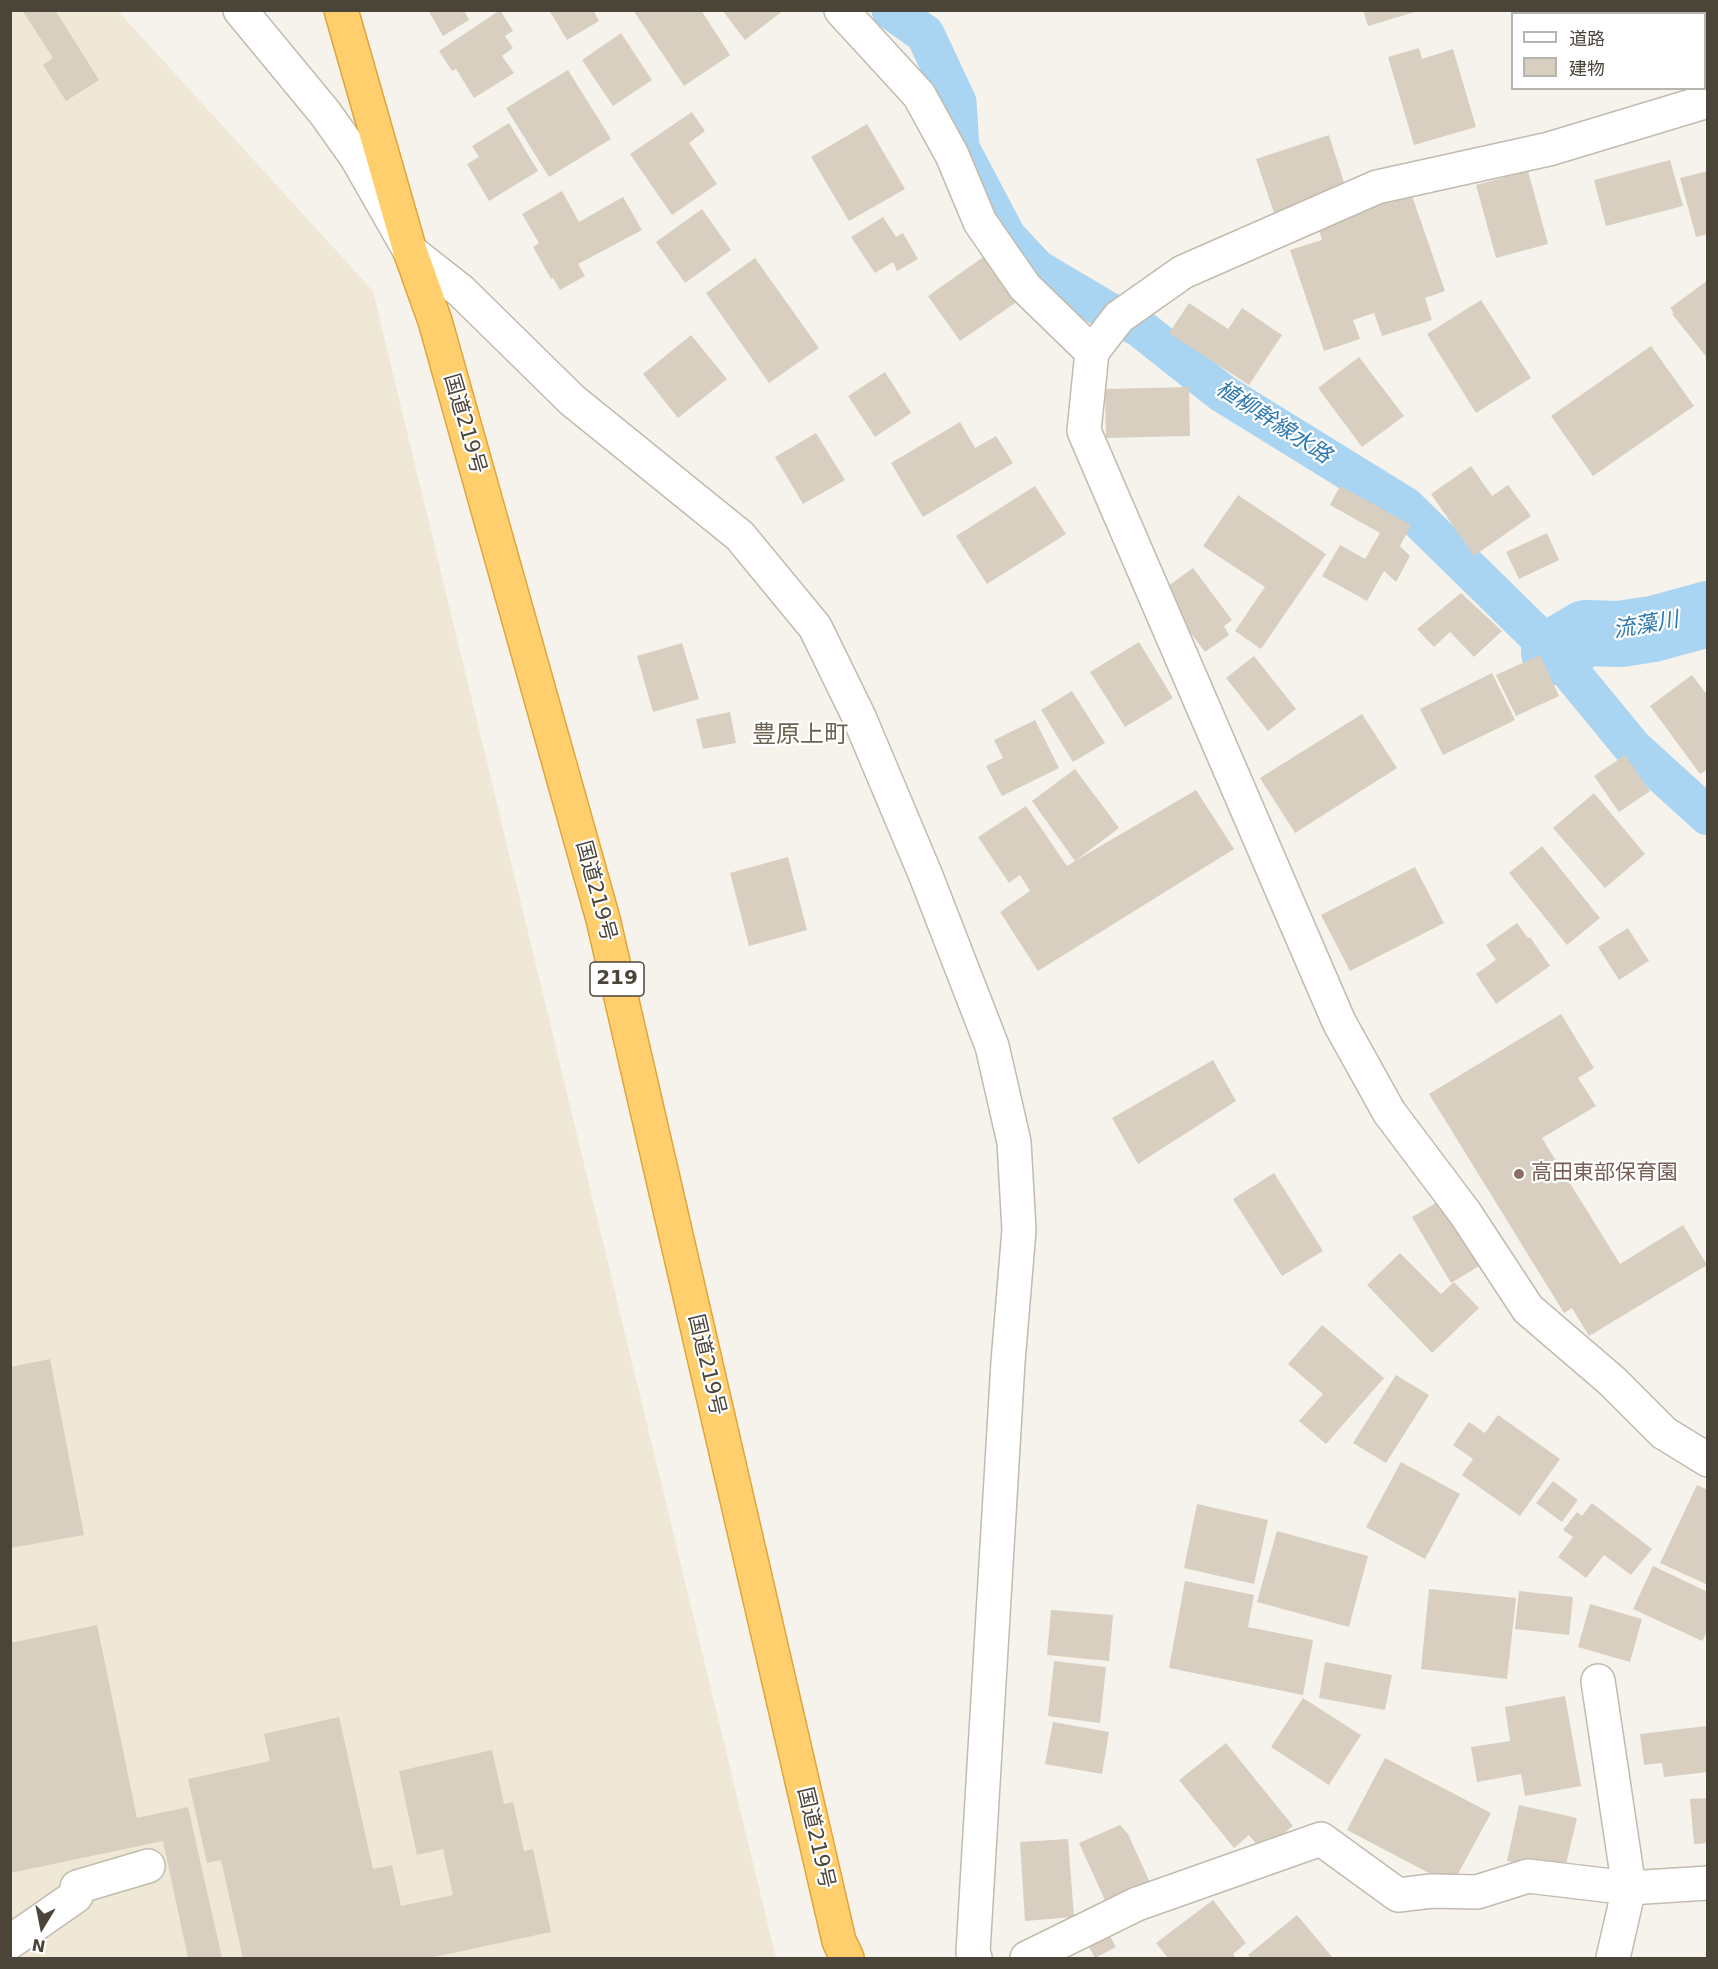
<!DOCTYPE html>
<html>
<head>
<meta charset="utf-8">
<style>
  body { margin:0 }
  #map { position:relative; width:1718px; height:1969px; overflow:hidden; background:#f6f3ec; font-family:"DejaVu Sans","Noto Sans JP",sans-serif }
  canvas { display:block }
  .frame { position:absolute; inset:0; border:12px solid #4b4439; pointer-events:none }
  .legend { position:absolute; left:1511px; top:12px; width:195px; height:78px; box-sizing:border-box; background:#fff; border:2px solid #b7b4b0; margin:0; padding:8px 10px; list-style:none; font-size:18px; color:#4b4439 }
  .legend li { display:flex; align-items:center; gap:12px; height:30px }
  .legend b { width:30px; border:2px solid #b7b4b0 }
  .north { position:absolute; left:12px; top:1897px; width:60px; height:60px; -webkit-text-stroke:4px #fff; paint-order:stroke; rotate:190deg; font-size:16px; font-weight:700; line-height:24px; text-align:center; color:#4b4439 }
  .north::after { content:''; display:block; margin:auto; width:21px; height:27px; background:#4b4439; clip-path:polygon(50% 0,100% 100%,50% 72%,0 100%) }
</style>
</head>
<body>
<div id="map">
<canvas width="1718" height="1969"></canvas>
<div class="frame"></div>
<ul class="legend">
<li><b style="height:8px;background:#fff"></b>道路</li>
<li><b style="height:16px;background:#d8cfc1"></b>建物</li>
</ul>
<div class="north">N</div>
</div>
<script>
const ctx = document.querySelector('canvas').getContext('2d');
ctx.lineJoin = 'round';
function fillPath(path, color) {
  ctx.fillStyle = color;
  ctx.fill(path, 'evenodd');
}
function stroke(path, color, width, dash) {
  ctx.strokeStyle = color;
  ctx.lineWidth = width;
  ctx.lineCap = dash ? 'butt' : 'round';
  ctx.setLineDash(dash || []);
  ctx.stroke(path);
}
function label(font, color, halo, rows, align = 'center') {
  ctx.font = font + ' "DejaVu Sans","Noto Sans JP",sans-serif';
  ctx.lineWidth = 4.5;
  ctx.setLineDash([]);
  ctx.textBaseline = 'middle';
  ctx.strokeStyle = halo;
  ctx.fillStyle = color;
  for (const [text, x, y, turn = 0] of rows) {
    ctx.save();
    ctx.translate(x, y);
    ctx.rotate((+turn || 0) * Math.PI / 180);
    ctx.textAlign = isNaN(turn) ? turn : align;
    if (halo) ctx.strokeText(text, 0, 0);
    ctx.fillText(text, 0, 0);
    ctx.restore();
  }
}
const education = new Path2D(`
  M 11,11 L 118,11 L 373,291 L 776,1958 L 11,1958 Z`);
const canal = new Path2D(`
  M 891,10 L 925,34 L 957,102 L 960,148 L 1007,237 L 1037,269 L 1106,310 L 1140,328 L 1222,393 L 1405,506 L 1554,652 L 1633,748 L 1708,816`);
const river = new Path2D(`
  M 1554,652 L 1586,633 L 1620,634 L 1653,629 L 1708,614`);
const building = new Path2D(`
  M 22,10 L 55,10 L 99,80 L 66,101 L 43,65 L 53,58 Z
  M 428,10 L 464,10 L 469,20 L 443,36 Z
  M 500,10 L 513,31 L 505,36 L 513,48 L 502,56 L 514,73 L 474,98 L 456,69 L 452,71 L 439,51 Z
  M 549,10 L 593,10 L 599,21 L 567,40 Z
  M 633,10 L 701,10 L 730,55 L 684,86 Z
  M 722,10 L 784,10 L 745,40 Z
  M 1363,10 L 1417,10 L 1418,11 L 1368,26 Z
  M 621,33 L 652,80 L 613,106 L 582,60 Z
  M 1419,48 L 1422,59 L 1453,49 L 1476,127 L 1414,145 L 1388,57 Z
  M 568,70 L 611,139 L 549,177 L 506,108 Z
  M 692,112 L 705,131 L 689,143 L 717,184 L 672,215 L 630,154 Z
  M 509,123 L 538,171 L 489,201 L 467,164 L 479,157 L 472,146 Z
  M 867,124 L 905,189 L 849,221 L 811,157 Z
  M 1329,135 L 1346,189 L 1274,213 L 1256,159 Z
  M 1670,160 L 1683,206 L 1606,226 L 1594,180 Z
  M 1528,171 L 1548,244 L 1496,258 L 1476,185 Z
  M 1708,171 L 1708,234 L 1696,237 L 1680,178 Z
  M 562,191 L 579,222 L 623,197 L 642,230 L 578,264 L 585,276 L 560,290 L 553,278 L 551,279 L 533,247 L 539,243 L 522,214 Z
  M 1411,193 L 1445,291 L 1425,298 L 1432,320 L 1382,336 L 1374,313 L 1353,320 L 1360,339 L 1324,351 L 1290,250 L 1322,240 L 1317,224 Z
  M 702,209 L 731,250 L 685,283 L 656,242 Z
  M 883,217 L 896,237 L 903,233 L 918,259 L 897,271 L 893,262 L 875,273 L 851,237 Z
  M 989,253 L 1021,299 L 960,341 L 928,296 Z
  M 755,258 L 819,348 L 769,383 L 706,293 Z
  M 1708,280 L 1708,359 L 1672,314 L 1674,313 L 1670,308 Z
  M 1481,300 L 1531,378 L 1476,413 L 1427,334 Z
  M 1189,303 L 1228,329 L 1242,308 L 1282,335 L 1249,385 L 1169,333 Z
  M 691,335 L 727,379 L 678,418 L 643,374 Z
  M 1651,346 L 1694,406 L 1593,476 L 1551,416 Z
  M 1359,357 L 1404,416 L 1362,447 L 1318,388 Z
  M 885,372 L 911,413 L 875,437 L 848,396 Z
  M 1189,387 L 1190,436 L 1106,438 L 1105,389 Z
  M 960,422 L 975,448 L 996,436 L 1013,463 L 923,517 L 891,463 Z
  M 816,433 L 845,480 L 803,504 L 775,457 Z
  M 1471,466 L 1492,496 L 1508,485 L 1531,516 L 1474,556 L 1431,494 Z
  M 1035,486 L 1066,534 L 987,584 L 956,536 Z
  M 1340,486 L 1411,525 L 1400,546 L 1410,556 L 1396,582 L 1384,571 L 1367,601 L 1322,576 L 1340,545 L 1365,559 L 1380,533 L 1330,505 Z
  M 1238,495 L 1326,554 L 1261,649 L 1235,631 L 1265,587 L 1203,546 Z
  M 1547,533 L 1559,560 L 1519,579 L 1506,552 Z
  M 1193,568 L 1232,620 L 1224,626 L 1229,635 L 1205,652 L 1160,592 Z
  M 1461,593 L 1502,631 L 1474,657 L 1450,632 L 1434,647 L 1417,629 Z
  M 1139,642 L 1173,698 L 1125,727 L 1090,672 Z
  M 682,643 L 699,699 L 653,712 L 637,656 Z
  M 1540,655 L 1559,696 L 1516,716 L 1496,675 Z
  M 1254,656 L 1296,709 L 1268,731 L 1226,678 Z
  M 1492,673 L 1515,720 L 1443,755 L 1420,709 Z
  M 1692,675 L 1708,696 L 1708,769 L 1700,774 L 1650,706 Z
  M 1072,691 L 1105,743 L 1073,762 L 1041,710 Z
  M 730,712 L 736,743 L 703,749 L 696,719 Z
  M 1362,714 L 1397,768 L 1295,833 L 1260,778 Z
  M 1035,720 L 1059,768 L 1002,796 L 986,766 L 1003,758 L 994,740 Z
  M 1625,755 L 1650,791 L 1619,812 L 1594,776 Z
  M 1075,769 L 1119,828 L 1075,861 L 1196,790 L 1234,849 L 1038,971 L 1000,912 L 1030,891 L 1020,875 L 1009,883 L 978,837 L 1026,806 L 1067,866 L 1075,861 L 1032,801 Z
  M 1594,793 L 1645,854 L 1605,888 L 1553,828 Z
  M 1542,846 L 1600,918 L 1567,945 L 1509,873 Z
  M 788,857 L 807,930 L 749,946 L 730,873 Z
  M 1415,867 L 1444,923 L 1350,971 L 1321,915 Z
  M 1517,923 L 1528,938 L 1530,937 L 1550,966 L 1496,1004 L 1476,974 L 1496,960 L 1486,945 Z
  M 1628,928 L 1649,961 L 1619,980 L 1598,947 Z
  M 1561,1014 L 1594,1068 L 1578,1078 L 1596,1106 L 1542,1138 L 1620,1264 L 1683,1225 L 1707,1265 L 1589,1336 L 1572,1308 L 1564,1313 L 1429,1094 Z
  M 1213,1060 L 1236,1101 L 1138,1164 L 1112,1118 Z
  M 1274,1173 L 1323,1251 L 1282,1276 L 1233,1199 Z
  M 1441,1200 L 1481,1265 L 1451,1283 L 1412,1217 Z
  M 1400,1253 L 1441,1294 L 1454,1282 L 1479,1308 L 1432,1353 L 1367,1285 Z
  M 1322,1325 L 1384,1378 L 1326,1444 L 1299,1421 L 1323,1394 L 1288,1364 Z
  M 50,1359 L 84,1535 L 10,1548 L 10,1367 Z
  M 1396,1375 L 1429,1395 L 1386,1463 L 1353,1443 Z
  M 1498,1415 L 1560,1459 L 1520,1516 L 1462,1475 L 1473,1459 L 1453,1445 L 1469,1422 L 1485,1433 Z
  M 1401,1462 L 1460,1494 L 1425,1559 L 1366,1527 Z
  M 1553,1481 L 1578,1500 L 1562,1522 L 1536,1503 Z
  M 1697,1485 L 1708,1490 L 1708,1585 L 1660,1563 Z
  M 1592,1503 L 1652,1549 L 1631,1575 L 1604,1555 L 1586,1578 L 1558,1557 L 1573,1537 L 1563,1530 L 1577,1512 L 1582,1516 Z
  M 1197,1504 L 1268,1520 L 1254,1584 L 1184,1568 Z
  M 1277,1531 L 1368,1556 L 1349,1627 L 1257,1602 Z
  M 1653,1566 L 1708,1592 L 1708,1630 L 1702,1641 L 1633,1609 Z
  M 1185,1581 L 1254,1595 L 1248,1627 L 1313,1640 L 1303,1695 L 1169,1668 Z
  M 1429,1589 L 1516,1598 L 1507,1679 L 1421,1669 Z
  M 1519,1591 L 1573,1597 L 1569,1635 L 1515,1629 Z
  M 1590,1604 L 1642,1619 L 1630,1662 L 1578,1647 Z
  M 1051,1610 L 1113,1615 L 1109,1661 L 1047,1655 Z
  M 97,1625 L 137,1818 L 188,1807 L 222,1958 L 188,1958 L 163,1841 L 10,1873 L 10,1643 Z
  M 1054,1661 L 1106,1667 L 1100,1723 L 1048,1716 Z
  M 1325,1662 L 1392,1675 L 1385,1710 L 1319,1698 Z
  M 1565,1696 L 1581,1786 L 1525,1796 L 1521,1774 L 1477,1782 L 1471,1747 L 1510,1741 L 1505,1707 Z
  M 1303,1698 L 1361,1735 L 1329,1785 L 1271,1747 Z
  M 339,1717 L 373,1869 L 392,1865 L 401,1906 L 453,1895 L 443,1849 L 417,1855 L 399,1771 L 492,1750 L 504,1804 L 513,1802 L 524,1851 L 533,1849 L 551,1932 L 429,1958 L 243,1958 L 221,1860 L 207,1863 L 188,1779 L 270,1761 L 264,1734 Z
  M 1053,1722 L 1109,1732 L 1102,1774 L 1045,1764 Z
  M 1706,1726 L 1708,1772 L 1664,1777 L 1662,1763 L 1644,1765 L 1640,1734 Z
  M 1226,1743 L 1293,1826 L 1262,1851 L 1249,1835 L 1234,1848 L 1179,1780 Z
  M 1385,1758 L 1491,1813 L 1452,1885 L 1347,1830 Z
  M 1708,1798 L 1708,1843 L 1694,1844 L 1690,1799 Z
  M 1519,1805 L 1577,1818 L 1564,1873 L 1507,1861 Z
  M 1120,1825 L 1128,1834 L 1152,1887 L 1108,1907 L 1079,1843 Z
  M 1068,1839 L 1074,1917 L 1025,1921 L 1020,1842 Z
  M 1213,1900 L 1246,1943 L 1233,1954 L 1236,1958 L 1168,1958 L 1156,1943 Z
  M 1297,1915 L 1333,1958 L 1251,1958 L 1248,1955 Z
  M 1108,1932 L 1116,1947 L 1095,1958 L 1087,1943 Z`);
const minor = new Path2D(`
  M 240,10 L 325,113 L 357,158 L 410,251 L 461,291 L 572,400 L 740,536 L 815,627 L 859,717 L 926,876 L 992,1046 L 1014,1142 L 1019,1230 L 1008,1362 L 973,1952 L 975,1958
  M 841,10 L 919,95 L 952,155 L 980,222 L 1025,287 L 1092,352
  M 1708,101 L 1549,149 L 1377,187 L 1183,272 L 1119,317 L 1092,352 L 1084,431 L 1339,1022 L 1389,1112 L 1465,1213 L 1528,1309 L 1612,1381 L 1664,1433 L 1708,1460
  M 1598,1681 L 1629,1888 L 1613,1958
  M 10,1942 L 76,1896 L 77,1887 L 148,1866
  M 1027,1958 L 1137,1904 L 1321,1839 L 1398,1895 L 1432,1891 L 1477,1892 L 1528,1876 L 1629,1888 L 1708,1883`);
const highway = new Path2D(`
  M 341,10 L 410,251 L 435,321 L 603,919 L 839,1941 L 847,1958`);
const markers = [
  [1519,1174,6,"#8d6e63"]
];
const shields = [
  [617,979,54]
];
const shieldNames = [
  ["219",617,979]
];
const streetNames = [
  ["国道219号",464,424,74],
  ["国道219号",595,891,75],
  ["国道219号",706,1365,77],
  ["国道219号",815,1838,77]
];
const educationNames = [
  ["高田東部保育園",1531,1174]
];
const waterNames = [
  ["植柳幹線水路",1273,423,33],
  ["流藻川",1646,626,-10]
];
const quarterNames = [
  ["豊原上町",800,736]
];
fillPath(education, '#efe8d6');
stroke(canal, '#a9d4f2', 39);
stroke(river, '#a9d4f2', 66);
fillPath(building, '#d8cfc1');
stroke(minor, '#c2bbae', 36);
stroke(highway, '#e0a43c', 36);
stroke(minor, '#fff', 33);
stroke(highway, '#ffcf6e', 33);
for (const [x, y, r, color] of markers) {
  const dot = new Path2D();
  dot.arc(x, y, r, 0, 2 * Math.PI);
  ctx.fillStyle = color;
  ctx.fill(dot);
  stroke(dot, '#fff', 2);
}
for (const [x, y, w] of shields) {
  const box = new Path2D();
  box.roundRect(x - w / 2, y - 17, w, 34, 4.5);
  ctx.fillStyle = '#fff';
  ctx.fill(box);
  stroke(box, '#4b4439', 1.5);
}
label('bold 20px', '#4b4439', null, shieldNames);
label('21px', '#4b4439', '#fff', streetNames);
label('21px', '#785e54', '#fff', educationNames, 'left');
label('italic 22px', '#2e7ab2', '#fff', waterNames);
label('24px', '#6e6250', '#fff', quarterNames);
</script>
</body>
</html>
